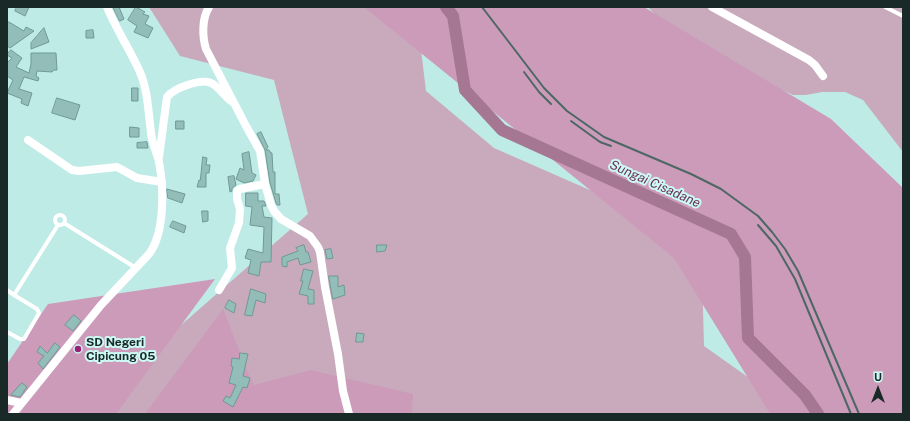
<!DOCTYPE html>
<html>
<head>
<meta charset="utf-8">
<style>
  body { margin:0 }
  #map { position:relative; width:910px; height:421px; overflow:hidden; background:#bfebe7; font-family:"Public Sans",sans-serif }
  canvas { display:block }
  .frame { position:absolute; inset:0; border:8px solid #182928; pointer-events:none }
  .north { position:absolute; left:858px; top:369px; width:40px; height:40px; -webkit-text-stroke:3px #ccf9f4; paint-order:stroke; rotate:0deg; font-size:11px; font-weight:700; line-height:16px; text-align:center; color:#182928 }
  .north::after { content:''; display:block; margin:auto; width:14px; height:18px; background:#182928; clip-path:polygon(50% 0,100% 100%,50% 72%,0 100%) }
</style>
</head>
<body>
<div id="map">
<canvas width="910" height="421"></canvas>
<div class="frame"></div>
<div class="north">U</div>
</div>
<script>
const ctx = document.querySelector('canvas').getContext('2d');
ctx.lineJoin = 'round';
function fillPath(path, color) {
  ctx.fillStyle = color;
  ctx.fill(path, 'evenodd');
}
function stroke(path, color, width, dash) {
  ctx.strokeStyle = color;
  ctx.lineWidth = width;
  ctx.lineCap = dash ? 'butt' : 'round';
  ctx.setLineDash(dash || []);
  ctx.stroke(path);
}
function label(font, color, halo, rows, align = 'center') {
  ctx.font = font + ' "Public Sans",sans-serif';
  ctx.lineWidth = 4;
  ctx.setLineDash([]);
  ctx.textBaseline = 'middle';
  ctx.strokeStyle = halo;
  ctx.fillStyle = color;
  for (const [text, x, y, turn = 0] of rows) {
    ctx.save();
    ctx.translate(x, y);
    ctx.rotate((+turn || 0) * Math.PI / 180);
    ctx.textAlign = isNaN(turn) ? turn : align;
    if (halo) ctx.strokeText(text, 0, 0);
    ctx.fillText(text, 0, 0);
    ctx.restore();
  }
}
const green = new Path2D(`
  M 149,7 L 394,7 L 417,16 L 426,91 L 494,148 L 640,212 L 702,271 L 704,346 L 793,409 L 795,414 L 102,414 L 180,326 L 308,214 L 274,80 L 180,56 Z
  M 648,7 L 903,7 L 903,152 L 863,100 L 845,92 L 822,92 L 806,95 L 793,95 L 705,56 L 668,28 Z`);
const forest = new Path2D(`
  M 364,7 L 644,7 L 831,119 L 903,188 L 903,414 L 772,414 L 769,412 L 674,258 Z
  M 215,279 L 116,414 L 7,414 L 7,364 L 48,304 Z
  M 223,309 L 250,378 L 254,385 L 311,370 L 413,394 L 412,414 L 145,414 Z`);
const river = new Path2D(`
  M 446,7 L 453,16 L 465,90 L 502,130 L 731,234 L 745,257 L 748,338 L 805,395 L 818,414`);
const building = new Path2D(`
  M 17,7 L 29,7 L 25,16 L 15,11 Z
  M 113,7 L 119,7 L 124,19 L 120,21 Z
  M 136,7 L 145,12 L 143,14 L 149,16 L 145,24 L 153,28 L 148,38 L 134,32 L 137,26 L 128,20 Z
  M 9,22 L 24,31 L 26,27 L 34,31 L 10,48 L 7,46 L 7,25 Z
  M 44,28 L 49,42 L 31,49 L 31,43 Z
  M 93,30 L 94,38 L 86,38 L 86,31 Z
  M 11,50 L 22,58 L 16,67 L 29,73 L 31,64 L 31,53 L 56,53 L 57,70 L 54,70 L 52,72 L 37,71 L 36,76 L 39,78 L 38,81 L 24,77 L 19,89 L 32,93 L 28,106 L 21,103 L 22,99 L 7,93 L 13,80 L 7,76 L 7,63 L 12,58 L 7,55 Z
  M 132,88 L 138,88 L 138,101 L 132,101 Z
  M 57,98 L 80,105 L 75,120 L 52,113 Z
  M 176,121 L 184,121 L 184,129 L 176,129 Z
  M 130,127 L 139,128 L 139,137 L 130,137 Z
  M 261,132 L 268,147 L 266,150 L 269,150 L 271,153 L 272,153 L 273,172 L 275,172 L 275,194 L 279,194 L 280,205 L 277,205 L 276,203 L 270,183 L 265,150 L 257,134 Z
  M 147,142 L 148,148 L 137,148 L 137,143 Z
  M 249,152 L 252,173 L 256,175 L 253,181 L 244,183 L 236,179 L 240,168 L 244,170 L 242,154 Z
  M 203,157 L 207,158 L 206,165 L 210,165 L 209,173 L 206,173 L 206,187 L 197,187 L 199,180 L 200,180 Z
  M 234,176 L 236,185 L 232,188 L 232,191 L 230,192 L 228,177 Z
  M 167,189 L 185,194 L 182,203 L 168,198 Z
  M 246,193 L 258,193 L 258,201 L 264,201 L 266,206 L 262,206 L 264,217 L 272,218 L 271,262 L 261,262 L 259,276 L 248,273 L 251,260 L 245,258 L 248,249 L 263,253 L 264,227 L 250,225 L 252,207 L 246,206 Z
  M 202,211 L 208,211 L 208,221 L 203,222 Z
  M 173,221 L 186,226 L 184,233 L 170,227 Z
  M 304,245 L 306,252 L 308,252 L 311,262 L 300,265 L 298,258 L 287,262 L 287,267 L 282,266 L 282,257 L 298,251 L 296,248 Z
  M 377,245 L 387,245 L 385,251 L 377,252 Z
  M 331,249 L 333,258 L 327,259 L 325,250 Z
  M 304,269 L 313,271 L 308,289 L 314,290 L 314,304 L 308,304 L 308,296 L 299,294 L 303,281 L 301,281 Z
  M 329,276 L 338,276 L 338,287 L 344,285 L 345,295 L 333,299 Z
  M 251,289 L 266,294 L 265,303 L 256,300 L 252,316 L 245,315 Z
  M 229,300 L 236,304 L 234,313 L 225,308 Z
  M 74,315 L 81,321 L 73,331 L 65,325 Z
  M 357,333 L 364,334 L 363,342 L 356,342 Z
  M 55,343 L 60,347 L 43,369 L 38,363 L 44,356 L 37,352 L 40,346 L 47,353 Z
  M 240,353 L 248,354 L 243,376 L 250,378 L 247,388 L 243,387 L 233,407 L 223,401 L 226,396 L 230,398 L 236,385 L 229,383 L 233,367 L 231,366 L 232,358 L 239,359 Z
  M 22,383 L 27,387 L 20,397 L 11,395 Z`);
const lane = new Path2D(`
  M 885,7 L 903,16
  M55 220a5 5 0 1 1 10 0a5 5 0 1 1-10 0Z
  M 64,223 L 136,268
  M 7,290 L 14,295
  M 7,332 L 20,339 L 24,339 L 38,315 L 39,313 L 37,309 L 14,295 L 58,225`);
const street = new Path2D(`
  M 209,7 C 202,18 202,36 206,49 L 246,126 L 260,151 L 265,184 L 271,205 L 274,211 L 281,219 L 310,236 L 318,247 L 320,252 L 325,287 L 338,354 L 343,391 L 349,414
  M 712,7 L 809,60 L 815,65 L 823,76
  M 28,140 L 72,170 L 79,171 L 117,167 L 137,178 L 162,182
  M 159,157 L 167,97 C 174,88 203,77 213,84 C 219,88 225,96 231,101
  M 219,290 L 232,268 L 230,248 L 239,223 L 240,209 L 237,199 L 237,191 L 240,189 L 265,184
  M 7,400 L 21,403
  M 13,414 L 101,305 L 149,254 C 165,233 164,188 159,162 C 157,154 154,147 152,139 C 148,116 149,91 139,70 C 129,48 116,29 107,7`);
const rail = new Path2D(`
  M 482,7 L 544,88 L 567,111 L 604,137 L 691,174 L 721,189 L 758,216 L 772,232 L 785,249 L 798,271 L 859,414
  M 524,72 L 539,92 L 551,104
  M 571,121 L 600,142 L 611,146
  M 758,225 L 776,246 L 795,279 L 851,414`);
const markers = [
  [78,349,4,"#991f77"]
];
const poiNames = [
  ["SD Negeri",86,342],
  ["Cipicung 05",86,356]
];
const waterNames = [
  ["Sungai Cisadane",655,184,24]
];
fillPath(green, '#c9aabc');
fillPath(forest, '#cc9bb9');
stroke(river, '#a57793', 12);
fillPath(building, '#92bdb9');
stroke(building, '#6f9995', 1);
stroke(lane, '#fff', 4);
stroke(street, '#fff', 8);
stroke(rail, '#4d6765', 2);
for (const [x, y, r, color] of markers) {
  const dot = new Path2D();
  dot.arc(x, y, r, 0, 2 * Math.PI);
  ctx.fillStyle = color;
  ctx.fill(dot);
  stroke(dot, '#ccf9f4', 1.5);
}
label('bold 12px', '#182928', '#ccf9f4', poiNames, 'left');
label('italic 13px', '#6b3057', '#ccf9f4', waterNames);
</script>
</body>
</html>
